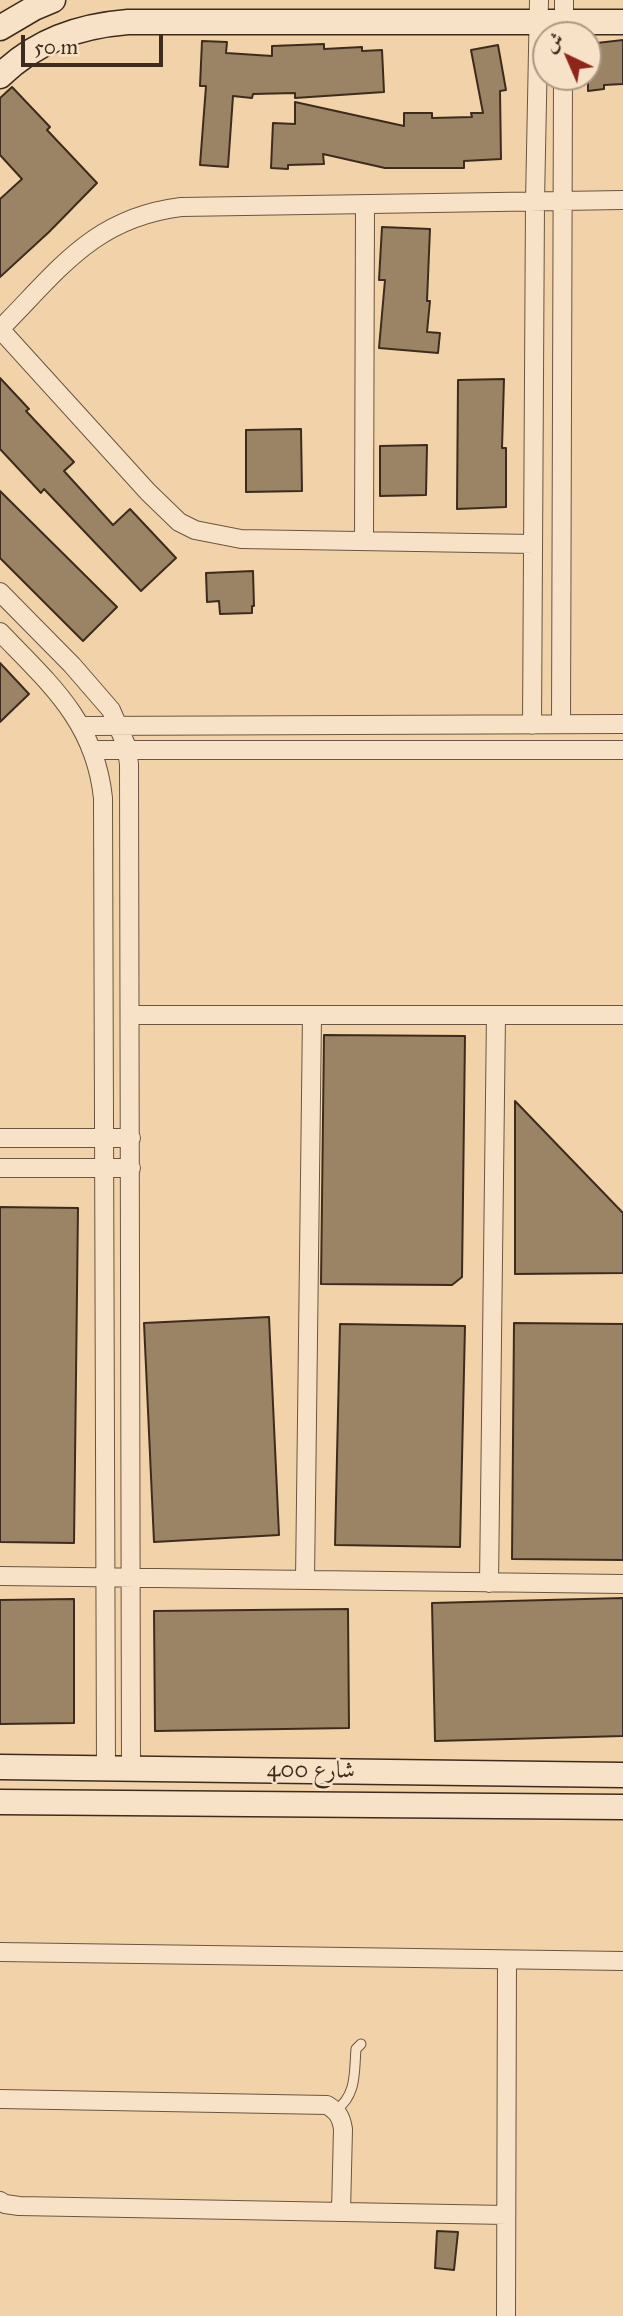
<!DOCTYPE html>
<html>
<head>
<meta charset="utf-8">
<style>
  body { margin:0 }
  #map { position:relative; width:623px; height:2316px; overflow:hidden; background:#f2d3a9; font-family:"IM FELL Great Primer",Amiri,serif }
  canvas { display:block }
  .north { position:absolute; left:532px; top:21px; width:70px; height:70px; box-sizing:border-box; background:#f7e2c7; border:2px solid #ad9983; border-radius:50%; rotate:316deg; font-size:19px; font-weight:700; line-height:28px; text-align:center; color:#3d2c1d }
  .north::after { content:''; display:block; margin:auto; width:24px; height:32px; background:#8f2418; clip-path:polygon(50% 0,100% 100%,50% 72%,0 100%) }
  .scale { position:absolute; left:21px; top:35px; width:142px; height:32px; box-sizing:border-box; border:4px solid #3d2c1d; border-top:0; padding-left:9px; font-size:21px; line-height:24px; white-space:nowrap; color:#3d2c1d; -webkit-text-stroke:5px #f7e2c7; paint-order:stroke }
</style>
</head>
<body>
<div id="map">
<canvas width="623" height="2316"></canvas>
<div class="north">ش</div>
<div class="scale">50 m</div>
</div>
<script>
const ctx = document.querySelector('canvas').getContext('2d');
ctx.lineJoin = 'round';
function fillPath(path, color) {
  ctx.fillStyle = color;
  ctx.fill(path, 'evenodd');
}
function stroke(path, color, width, dash) {
  ctx.strokeStyle = color;
  ctx.lineWidth = width;
  ctx.lineCap = dash ? 'butt' : 'round';
  ctx.setLineDash(dash || []);
  ctx.stroke(path);
}
function label(font, color, halo, rows, align = 'center') {
  ctx.font = font + ' "IM FELL Great Primer",Amiri,serif';
  ctx.lineWidth = 5;
  ctx.setLineDash([]);
  ctx.textBaseline = 'middle';
  ctx.strokeStyle = halo;
  ctx.fillStyle = color;
  for (const [text, x, y, turn = 0] of rows) {
    ctx.save();
    ctx.translate(x, y);
    ctx.rotate((+turn || 0) * Math.PI / 180);
    ctx.textAlign = isNaN(turn) ? turn : align;
    if (halo) ctx.strokeText(text, 0, 0);
    ctx.fillText(text, 0, 0);
    ctx.restore();
  }
}
const building = new Path2D(`
  M 623,40 L 623,84 L 604,85 L 604,89 L 588,91 L 588,44 Z
  M 202,41 L 227,42 L 226,53 L 272,56 L 272,46 L 324,44 L 324,49 L 362,47 L 362,51 L 382,50 L 384,92 L 295,98 L 295,93 L 253,94 L 252,98 L 233,96 L 228,167 L 200,165 L 206,86 L 200,86 Z
  M 498,45 L 506,90 L 500,91 L 501,159 L 464,161 L 464,168 L 385,168 L 323,154 L 324,164 L 288,165 L 288,169 L 271,168 L 273,123 L 295,124 L 295,102 L 404,126 L 404,113 L 432,113 L 432,118 L 472,117 L 471,113 L 483,113 L 471,50 Z
  M 12,87 L 50,127 L 47,130 L 97,183 L 49,232 L 0,277 L 0,199 L 22,179 L 0,155 L 0,98 Z
  M 382,227 L 430,229 L 427,301 L 430,301 L 427,332 L 440,333 L 438,353 L 379,348 L 385,280 L 379,280 Z
  M 0,378 L 29,409 L 26,411 L 74,462 L 64,471 L 113,525 L 130,509 L 176,558 L 141,591 L 44,489 L 41,493 L 0,449 Z
  M 504,379 L 502,448 L 506,448 L 506,507 L 457,509 L 458,380 Z
  M 301,429 L 302,491 L 246,492 L 246,430 Z
  M 427,445 L 426,495 L 380,496 L 380,446 Z
  M 0,491 L 117,607 L 83,641 L 0,558 Z
  M 253,571 L 254,606 L 252,606 L 252,613 L 220,614 L 219,601 L 207,602 L 206,573 Z
  M 0,663 L 29,694 L 0,722 Z
  M 324,1035 L 465,1036 L 462,1277 L 452,1285 L 321,1284 Z
  M 515,1101 L 623,1213 L 623,1273 L 515,1274 Z
  M 0,1207 L 78,1208 L 74,1543 L 0,1542 Z
  M 269,1317 L 279,1535 L 154,1542 L 144,1323 Z
  M 514,1323 L 623,1324 L 623,1560 L 512,1559 Z
  M 340,1324 L 465,1326 L 460,1547 L 335,1545 Z
  M 623,1598 L 623,1736 L 435,1741 L 432,1603 Z
  M 74,1599 L 74,1723 L 0,1724 L 0,1600 Z
  M 348,1609 L 349,1728 L 155,1731 L 154,1611 Z
  M 437,2231 L 458,2232 L 454,2270 L 435,2268 Z`);
const lane = new Path2D(`
  M 336,2110 C 357,2095 354,2072 356,2049 L 361,2044`);
const street = new Path2D(`
  M 564,35 L 564,0
  M 0,329 C 59,270 93,218 181,207 L 623,200
  M 0,329 L 148,492 L 179,522 L 195,530 L 241,539 L 533,544
  M 364,541 L 365,205
  M 0,592 L 72,665 L 111,710 L 126,745 L 129,764 L 131,1769
  M 0,632 C 50,684 95,722 103,798 L 106,1769
  M 561,724 L 563,77
  M 532,725 L 535,202 L 539,0
  M 82,726 L 623,724
  M 93,750 L 623,750
  M 131,1015 L 623,1015
  M 0,1138 L 131,1138
  M 0,1168 L 131,1168
  M 0,1576 L 623,1584
  M 305,1580 L 312,1015
  M 489,1583 L 496,1015
  M 0,1952 L 623,1961
  M 0,2099 L 327,2105 C 337,2111 341,2116 343,2129 L 341,2212
  M 0,2201 L 5,2204 L 19,2206 L 506,2215
  M 506,2316 L 507,1960`);
const secondary = new Path2D(`
  M 0,28 L 34,8 L 53,0
  M 0,76 C 36,41 78,26 128,22 L 623,22
  M 0,1767 L 623,1775
  M 0,1802 L 623,1807`);
const streetNames = [
  ["شارع 400",311,1771,1]
];
fillPath(building, '#9b8366');
stroke(building, '#3d2c1d', 2);
stroke(lane, '#6a5640', 11);
stroke(street, '#6a5640', 20);
stroke(secondary, '#3d2c1d', 27);
stroke(lane, '#f7e2c7', 9);
stroke(street, '#f7e2c7', 18);
stroke(secondary, '#f7e2c7', 24);
label('24px', '#3d2c1d', '#f7e2c7', streetNames);
</script>
</body>
</html>
